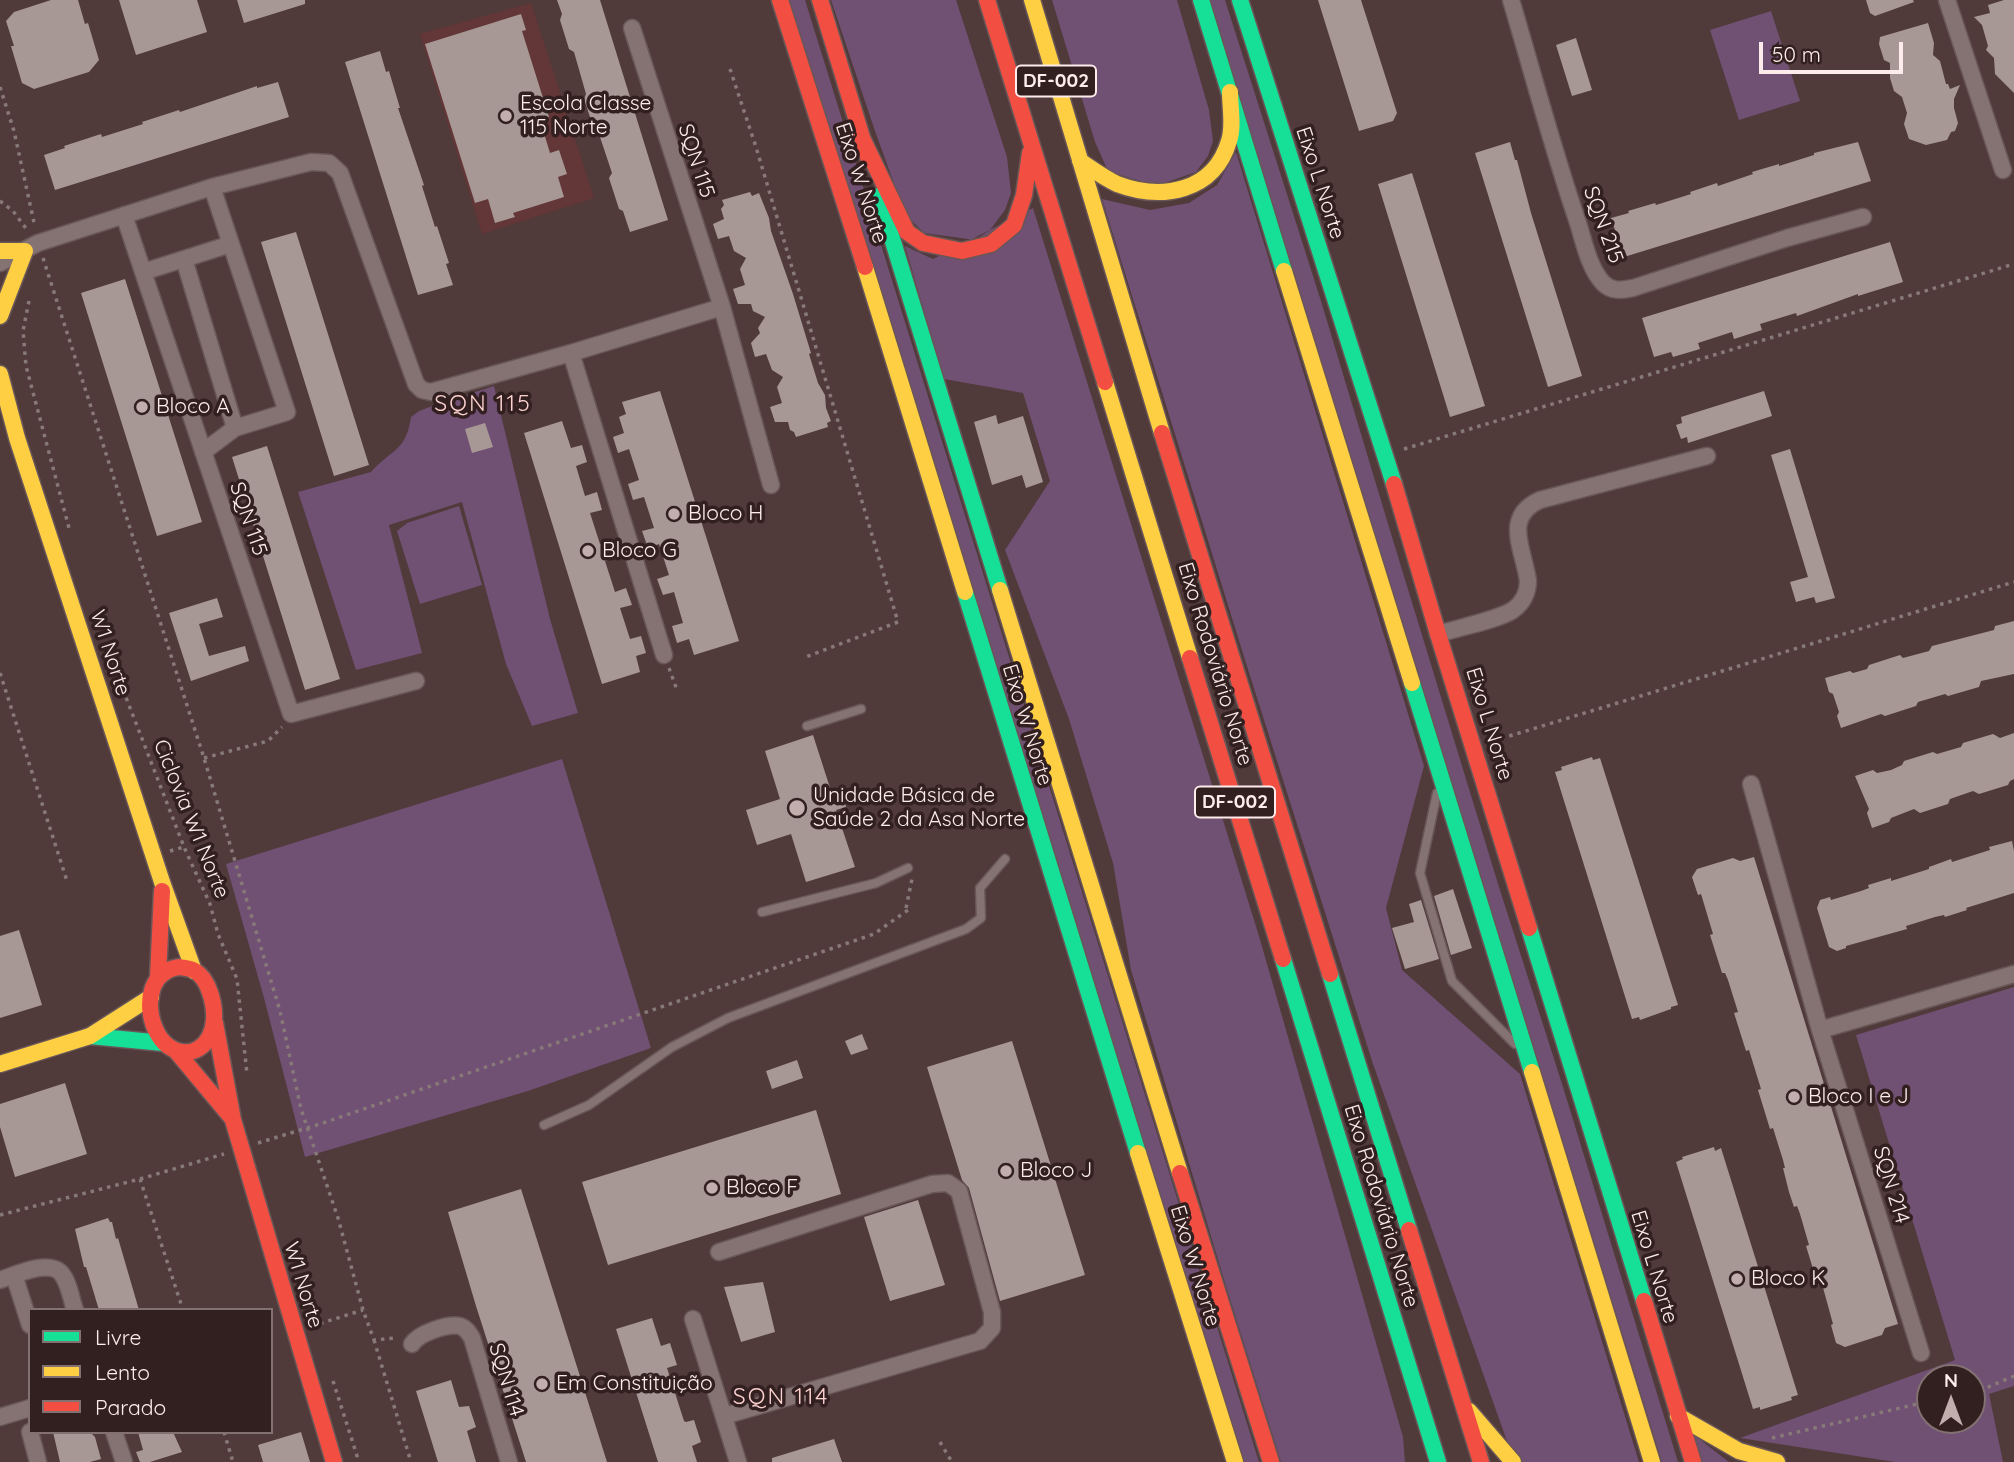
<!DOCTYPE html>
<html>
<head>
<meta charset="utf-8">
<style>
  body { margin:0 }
  #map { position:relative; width:2014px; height:1462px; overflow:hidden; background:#513a3a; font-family:Quicksand,sans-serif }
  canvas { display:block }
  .legend { position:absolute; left:28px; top:1308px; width:245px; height:126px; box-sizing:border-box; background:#321f1f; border:2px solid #837171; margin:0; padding:9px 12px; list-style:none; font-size:21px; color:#fdeceb }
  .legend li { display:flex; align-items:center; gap:14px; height:35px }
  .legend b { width:35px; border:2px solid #837171 }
  .north { position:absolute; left:1916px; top:1364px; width:70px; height:70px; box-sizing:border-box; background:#321f1f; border:2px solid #837171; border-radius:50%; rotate:0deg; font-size:19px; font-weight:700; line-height:28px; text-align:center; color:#fdeceb }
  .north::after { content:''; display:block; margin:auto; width:24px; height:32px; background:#c1aead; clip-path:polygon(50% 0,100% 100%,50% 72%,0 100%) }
  .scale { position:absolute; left:1759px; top:42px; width:144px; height:32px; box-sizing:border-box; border:4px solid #fdeceb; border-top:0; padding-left:9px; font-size:21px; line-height:24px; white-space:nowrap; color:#fdeceb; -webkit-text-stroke:5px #321f1f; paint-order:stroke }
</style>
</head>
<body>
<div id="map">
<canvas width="2014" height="1462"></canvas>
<ul class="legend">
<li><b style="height:9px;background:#16e098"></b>Livre</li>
<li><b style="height:9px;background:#ffcf43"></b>Lento</li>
<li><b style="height:9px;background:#f24e42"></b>Parado</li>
</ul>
<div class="north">N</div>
<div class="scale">50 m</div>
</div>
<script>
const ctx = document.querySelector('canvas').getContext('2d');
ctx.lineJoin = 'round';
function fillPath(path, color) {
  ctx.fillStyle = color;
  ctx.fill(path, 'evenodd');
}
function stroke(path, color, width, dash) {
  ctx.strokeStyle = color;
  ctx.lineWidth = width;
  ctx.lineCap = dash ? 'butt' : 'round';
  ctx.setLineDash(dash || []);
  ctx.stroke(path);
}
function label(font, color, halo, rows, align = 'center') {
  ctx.font = font + ' Quicksand,sans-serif';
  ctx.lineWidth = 7;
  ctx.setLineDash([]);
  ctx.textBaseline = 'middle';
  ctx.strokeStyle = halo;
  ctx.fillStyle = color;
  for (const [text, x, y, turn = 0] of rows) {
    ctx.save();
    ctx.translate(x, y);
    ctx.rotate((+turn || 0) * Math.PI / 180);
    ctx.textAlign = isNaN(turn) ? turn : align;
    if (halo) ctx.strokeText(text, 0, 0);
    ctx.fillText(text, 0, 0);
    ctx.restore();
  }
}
const built = new Path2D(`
  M 531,3 L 594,198 L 482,234 L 420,34 Z`);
const green = new Path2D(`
  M 789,0 L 805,0 L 1259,1462 L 1243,1462 Z
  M 831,0 L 956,0 L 1007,157 L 1011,193 L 1005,210 L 990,230 L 975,240 L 924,233 L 905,214 L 875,131 Z
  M 1052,0 L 1177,0 L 1209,110 L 1213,141 L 1208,156 L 1196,172 L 1156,186 L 1108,171 L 1095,142 Z
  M 1208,0 L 1225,0 L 1321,301 L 1392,537 L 1499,887 L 1563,1087 L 1678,1462 L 1662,1462 Z
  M 1771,11 L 1800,101 L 1739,120 L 1710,30 Z
  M 1236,152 L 1424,766 L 1386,908 L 1402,970 L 1520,1074 L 1639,1462 L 1522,1462 L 1508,1444 L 1373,1064 L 1245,660 L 1102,199 L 1150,210 L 1189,203 L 1217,185 Z
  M 1033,208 L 1259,936 L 1403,1437 L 1405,1462 L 1281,1462 L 1225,1283 L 1131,970 L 1113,863 L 1069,719 L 1005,550 L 1050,481 L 1023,393 L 944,379 L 905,246 L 933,259 Z
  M 494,386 L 550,619 L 578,713 L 532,726 L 506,664 L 462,502 L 389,525 L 422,653 L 356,670 L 298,492 L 371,472 C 391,449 406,452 411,417 L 419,411 L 435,405 Z
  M 459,506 L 482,585 L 420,604 L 397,531 L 407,523 Z
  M 562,759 L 651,1048 L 528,1091 L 305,1157 L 264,998 L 226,864 Z
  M 2014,987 L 2014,1386 L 1989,1394 L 2003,1462 L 1895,1462 L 1740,1438 L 1955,1360 L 1856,1035 ZM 1930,1378 L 1972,1378 L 1972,1420 L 1930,1420 Z
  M 1690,1428 L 1703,1442 L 1729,1462 L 1700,1462 Z`);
const building = new Path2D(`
  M 51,0 L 78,0 L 85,24 L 88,23 L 99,60 L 89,72 L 34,89 L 22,83 L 11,46 L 14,46 L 6,21 L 14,12 Z
  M 119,0 L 197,0 L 207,32 L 136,55 Z
  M 237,0 L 305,0 L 305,4 L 244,23 Z
  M 557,0 L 600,0 L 668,220 L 630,232 L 623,211 L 619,209 L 609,178 L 612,173 L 598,131 L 594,129 L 584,99 L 586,94 L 574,52 L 569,49 L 560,20 L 562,14 Z
  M 1318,0 L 1361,0 L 1397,113 L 1393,121 L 1359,131 Z
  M 1866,0 L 1913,0 L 1914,2 L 1875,16 L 1870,13 Z
  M 2004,0 L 2014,0 L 2014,93 L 1995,74 L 1994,58 L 1986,50 L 1988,46 L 1982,25 L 1974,17 L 1990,13 L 1988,5 Z
  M 521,14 L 526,30 L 522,31 L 549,117 L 540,120 L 550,153 L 559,150 L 567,174 L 558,177 L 564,197 L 513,213 L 515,217 L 495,223 L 488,199 L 475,203 L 425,44 Z
  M 1928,23 L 1934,43 L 1933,55 L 1940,61 L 1946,84 L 1948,84 L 1950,89 L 1960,85 L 1954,99 L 1954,108 L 1958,123 L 1955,131 L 1951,132 L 1947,140 L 1926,145 L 1909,139 L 1904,124 L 1907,113 L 1902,97 L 1894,91 L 1890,78 L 1890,63 L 1884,60 L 1879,44 L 1880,37 Z
  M 1576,38 L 1592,90 L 1572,96 L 1556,45 Z
  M 380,51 L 386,72 L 389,71 L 400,108 L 398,108 L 424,185 L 422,186 L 435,227 L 437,226 L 449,263 L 446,264 L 453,285 L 418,295 L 345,62 Z
  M 278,82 L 289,117 L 55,190 L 44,155 L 65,148 L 64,146 L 101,134 L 102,137 L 143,124 L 142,122 L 179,110 L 180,112 L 257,86 L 257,88 Z
  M 1510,142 L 1515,160 L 1517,160 L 1531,213 L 1582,376 L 1548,387 L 1475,153 Z
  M 1858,142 L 1871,181 L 1624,257 L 1611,218 L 1629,213 L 1628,211 L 1655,203 L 1656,205 L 1691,194 L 1690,192 L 1717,183 L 1718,186 L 1753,174 L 1752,172 L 1779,164 L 1779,166 L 1814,155 L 1814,153 Z
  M 1412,173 L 1485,406 L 1450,417 L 1378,184 Z
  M 750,192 L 752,196 L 759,193 L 769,218 L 771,231 L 793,294 L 811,353 L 809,354 L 818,383 L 825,395 L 826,408 L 831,421 L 827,423 L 828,427 L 796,437 L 794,432 L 790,430 L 788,422 L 775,422 L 770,407 L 782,403 L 777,387 L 783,377 L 772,370 L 766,354 L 755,357 L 751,343 L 760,333 L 758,328 L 765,317 L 753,311 L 751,304 L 738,304 L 733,289 L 745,285 L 740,269 L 746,258 L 734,251 L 729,236 L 718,239 L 713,224 L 724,219 L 721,209 L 724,205 L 722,200 Z
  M 296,232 L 369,465 L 334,476 L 261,242 Z
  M 1890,242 L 1903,282 L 1858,296 L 1858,294 L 1797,316 L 1796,313 L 1760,324 L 1762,330 L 1734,339 L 1732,332 L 1698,343 L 1700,349 L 1673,357 L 1671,352 L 1654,357 L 1642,318 Z
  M 125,279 L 202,522 L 157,536 L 81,293 Z
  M 660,391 L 739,641 L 694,655 L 689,639 L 677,643 L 672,626 L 683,623 L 674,592 L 663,595 L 657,579 L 669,575 L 659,544 L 648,548 L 642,531 L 654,528 L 644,497 L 633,500 L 628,484 L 639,480 L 629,449 L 618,453 L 613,437 L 624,433 L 619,417 L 626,414 L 622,402 Z
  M 1764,391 L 1772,416 L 1688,443 L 1687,437 L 1681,439 L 1676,425 L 1682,423 L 1681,417 Z
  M 996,415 L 998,424 L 1023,416 L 1043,482 L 1026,488 L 1022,475 L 992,485 L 974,422 Z
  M 562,421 L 571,448 L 582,445 L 587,462 L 576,466 L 585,496 L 597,492 L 602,510 L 590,513 L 600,544 L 611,540 L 617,557 L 605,561 L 615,592 L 626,588 L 632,605 L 620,608 L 630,639 L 641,636 L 646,653 L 636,656 L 640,672 L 602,684 L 524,433 Z
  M 485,423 L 493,447 L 472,453 L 465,429 Z
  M 267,446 L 340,679 L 305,690 L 232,457 Z
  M 1790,449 L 1835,598 L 1816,603 L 1814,597 L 1796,602 L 1790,582 L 1808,577 L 1771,455 Z
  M 217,598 L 223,617 L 199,624 L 209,656 L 245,646 L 249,661 L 191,681 L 169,613 Z
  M 2014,621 L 2014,674 L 1981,681 L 1979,687 L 1948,696 L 1945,694 L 1918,702 L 1916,706 L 1885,716 L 1881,714 L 1841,728 L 1837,716 L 1839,712 L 1833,694 L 1829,692 L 1825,678 L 1850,671 L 1853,673 L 1867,669 L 1869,665 L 1900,655 L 1903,658 L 1929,651 L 1932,646 L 1994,630 L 1995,626 Z
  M 2014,733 L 2014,779 L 2010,781 L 2008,785 L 1979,794 L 1973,791 L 1950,799 L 1948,804 L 1920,813 L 1914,809 L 1891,818 L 1889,822 L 1872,828 L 1867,813 L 1869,809 L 1855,776 L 1873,770 L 1877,773 L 1891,770 L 1902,765 L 1904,761 L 1933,752 L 1937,754 L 1961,747 L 1963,743 L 1993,734 L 2000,738 Z
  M 813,735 L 832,794 L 841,790 L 846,807 L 836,810 L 855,867 L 806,882 L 791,834 L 757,845 L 746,810 L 780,799 L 765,751 Z
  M 1592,757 L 1593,760 L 1600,758 L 1678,1005 L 1671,1007 L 1671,1009 L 1640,1020 L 1639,1017 L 1632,1019 L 1555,772 L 1562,770 L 1561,767 Z
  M 2012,841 L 2014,851 L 2014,893 L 1966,908 L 1967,910 L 1945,917 L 1944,915 L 1935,917 L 1906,926 L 1907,929 L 1846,946 L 1846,948 L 1837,951 L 1829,947 L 1817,908 L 1820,900 L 1830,897 L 1831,900 L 1861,891 L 1869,888 L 1868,885 L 1891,878 L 1891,881 L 1929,869 L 1929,867 L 1951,859 L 1952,862 L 1990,850 L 1989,847 Z
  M 1754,857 L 1898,1324 L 1885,1328 L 1882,1335 L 1845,1347 L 1836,1343 L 1831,1325 L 1833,1324 L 1822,1284 L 1818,1285 L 1806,1246 L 1809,1245 L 1800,1214 L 1797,1206 L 1794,1207 L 1789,1192 L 1783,1168 L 1785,1168 L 1783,1160 L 1773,1128 L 1770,1129 L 1758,1090 L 1761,1089 L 1749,1050 L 1746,1051 L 1734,1013 L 1738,1012 L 1728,980 L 1725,973 L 1722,973 L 1710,935 L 1713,934 L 1701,894 L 1698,895 L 1692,877 L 1697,869 L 1733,858 L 1740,861 Z
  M 1453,889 L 1472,948 L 1451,955 L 1434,896 Z
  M 1421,900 L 1439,959 L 1405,969 L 1392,928 L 1414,922 L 1409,904 Z
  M 19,930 L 42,1005 L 0,1018 L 0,936 Z
  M 862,1034 L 868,1049 L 851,1055 L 845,1041 Z
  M 1012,1041 L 1085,1275 L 1000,1301 L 969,1188 L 962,1180 L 927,1067 Z
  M 797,1060 L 803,1078 L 772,1089 L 766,1071 Z
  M 65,1083 L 87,1154 L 15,1177 L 0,1127 L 0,1104 Z
  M 816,1110 L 841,1194 L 608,1265 L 582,1182 Z
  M 1714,1147 L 1715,1151 L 1721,1148 L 1798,1395 L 1791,1397 L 1792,1400 L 1760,1410 L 1760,1407 L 1753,1409 L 1676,1162 L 1683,1159 L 1682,1157 Z
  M 521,1189 L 607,1462 L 526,1462 L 476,1306 L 448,1212 Z
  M 918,1200 L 945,1285 L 890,1301 L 864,1217 Z
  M 108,1218 L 110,1222 L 112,1222 L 116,1239 L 118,1238 L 139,1310 L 99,1310 L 86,1267 L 84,1267 L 75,1229 Z
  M 763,1282 L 775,1332 L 741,1342 L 724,1287 Z
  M 652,1318 L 661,1346 L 670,1343 L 677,1365 L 667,1368 L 684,1421 L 686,1422 L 694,1420 L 701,1442 L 692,1446 L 697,1462 L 658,1462 L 616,1329 Z
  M 451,1380 L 459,1407 L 469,1406 L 476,1427 L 467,1431 L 476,1462 L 438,1462 L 416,1391 Z
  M 53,1432 L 90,1432 L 95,1437 L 101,1459 L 90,1462 L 60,1462 Z
  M 138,1432 L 173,1432 L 182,1452 L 150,1462 L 140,1462 L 136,1452 L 143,1450 Z
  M 301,1432 L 310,1462 L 263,1462 L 258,1445 Z
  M 834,1439 L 842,1462 L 772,1462 L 772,1458 Z`);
const path = new Path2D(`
  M 730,69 L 756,147 L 898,622 L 803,658
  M 0,87 L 14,131 L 35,227
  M 0,201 L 13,211 L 28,231
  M 43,258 L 204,758 L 280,1011 L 301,1109 L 338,1218 L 363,1310 L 374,1340 L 396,1338
  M 29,301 L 23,331 L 26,366 L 69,528
  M 1404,449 L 2014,264
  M 669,668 L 677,690
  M 0,673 L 67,881
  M 120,682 L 184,847 L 210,904 L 218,934 L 237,979 L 247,1074
  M 1493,741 L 2014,582
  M 204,758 L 268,741 L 282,727
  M 170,851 L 184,847
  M 906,908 L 912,879
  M 258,1143 L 320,1124 L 874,934 L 908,910
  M 140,1179 L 183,1310
  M 0,1215 L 140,1179 L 224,1154
  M 312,1326 L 363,1310
  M 374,1340 L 411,1462
  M 333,1381 L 359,1462
  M 1972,1394 L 2014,1376
  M 224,1432 L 233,1462
  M 1772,1438 L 1930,1401
  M 940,1442 L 952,1462`);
const lane = new Path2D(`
  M 807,726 L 861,709
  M 1437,793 L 1420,873 L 1452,981 L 1515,1044
  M 762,912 L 876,883 L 908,868
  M 544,1125 L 589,1105 L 672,1047 L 728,1018 L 966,929 L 981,918 L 980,888 L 1005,859`);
const street = new Path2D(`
  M 1511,0 C 1533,74 1553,150 1578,223 C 1584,242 1589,268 1603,283 C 1612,292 1621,290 1633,288 L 1787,238 L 1863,217
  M 1947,0 L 2003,170
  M 632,28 L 722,307 L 771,485
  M 124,215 L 291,714 L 416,681
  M 184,259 L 235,428
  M 0,263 L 38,243 L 212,187 L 311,162 L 329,163 L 340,173 L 416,384 L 422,390 L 431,392 L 571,353 L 722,307
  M 143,272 L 231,244
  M 571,353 L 664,655
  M 203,452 L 235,428 L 287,412 L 212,187
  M 1438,634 C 1457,628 1498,620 1513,610 C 1523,603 1528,592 1528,581 C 1524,550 1502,517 1540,500 L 1707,456
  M 1751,784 L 1820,1030 L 2014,974
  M 1820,1030 L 1921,1353
  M 719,1252 L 932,1184 L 948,1183 L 959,1191 L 992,1312 L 992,1328 L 980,1341 L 724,1416
  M 14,1275 L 30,1325
  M 0,1280 C 15,1275 47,1260 60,1272 C 69,1281 71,1299 75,1310
  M 693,1319 L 738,1462
  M 412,1344 C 418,1334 447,1323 460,1326 C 466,1328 469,1333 472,1338 L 509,1462
  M 0,1417 L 30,1408
  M 30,1432 L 38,1462
  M 114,1432 L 124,1462`);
const fast = new Path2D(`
  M 1201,0 L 1284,271
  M 1240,0 L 1394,484
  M 879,196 L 1000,590
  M 965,592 L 1138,1153
  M 1412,683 L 1532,1072
  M 1529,928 L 1644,1301
  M 1283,959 L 1438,1462
  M 1330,974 L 1409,1230
  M 90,1036 L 163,1043`);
const slow = new Path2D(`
  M 1032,0 L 1162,433
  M 1080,161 C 1092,169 1104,178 1117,184 C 1162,201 1214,192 1229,141 C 1234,126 1230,108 1230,92
  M 0,251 L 25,251 L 0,316
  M 865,267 L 965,592
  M 1284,271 L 1412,683
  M 0,374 L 17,438 L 162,882 L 194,971
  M 1105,382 L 1190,658
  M 1000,590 L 1180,1173
  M 0,1064 L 90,1036 L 151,997
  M 1532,1072 L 1652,1462
  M 1138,1153 L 1235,1462
  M 1469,1411 L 1513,1462
  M 1678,1416 L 1739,1451 L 1777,1462`);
const jam = new Path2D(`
  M 780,0 L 865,267
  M 820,0 L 868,157
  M 987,0 L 1105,382
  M 863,140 L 907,232 L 923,243 L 962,251 L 991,244 L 1014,225 L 1024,195 L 1030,153
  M 1162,433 L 1330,974
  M 1394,484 L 1438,634 L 1529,928
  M 1190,658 L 1283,959
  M 179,967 C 184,968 190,968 195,971 C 209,979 215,1005 214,1020 C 212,1045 191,1062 168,1046 C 148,1031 142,988 164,973 C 168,969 174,968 179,967 Z
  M 158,977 L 162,891
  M 215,1023 L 233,1120 L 334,1462
  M 176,1051 L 231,1117
  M 1180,1173 L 1271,1462
  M 1409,1230 L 1481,1462
  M 1644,1301 L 1693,1462`);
const markers = [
  [506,116,7,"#c1aead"],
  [142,407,7,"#c1aead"],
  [674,514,7,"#c1aead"],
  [588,551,7,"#c1aead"],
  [797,808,9,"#c1aead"],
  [1794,1097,7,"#c1aead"],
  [1006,1171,7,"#c1aead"],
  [712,1188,7,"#c1aead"],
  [1737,1279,7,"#c1aead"],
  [542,1384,7,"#c1aead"]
];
const shields = [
  [1056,81,80],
  [1235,802,80]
];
const shieldNames = [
  ["DF-002",1056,81],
  ["DF-002",1235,802]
];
const poiNames = [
  ["Escola Classe",520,104],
  ["115 Norte",520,128],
  ["Bloco A",156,407],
  ["Bloco H",688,514],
  ["Bloco G",602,551],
  ["Unidade Básica de",813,796],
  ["Saúde 2 da Asa Norte",813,820],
  ["Bloco I e J",1808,1097],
  ["Bloco J",1020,1171],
  ["Bloco F",726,1188],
  ["Bloco K",1751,1279],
  ["Em Constituição",556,1384]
];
const streetNames = [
  ["SQN 115",696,161,72],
  ["Eixo W Norte",861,183,72],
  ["Eixo L Norte",1320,183,72],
  ["SQN 215",1603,225,70],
  ["SQN 115",248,519,71],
  ["W1 Norte",110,653,72],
  ["Eixo Rodoviário Norte",1215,664,73],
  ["Eixo L Norte",1489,724,73],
  ["Eixo W Norte",1027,725,73],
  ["Ciclovia W1 Norte",191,819,68],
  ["SQN 214",1891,1185,73],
  ["Eixo Rodoviário Norte",1381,1206,73],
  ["Eixo W Norte",1195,1266,73],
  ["Eixo L Norte",1654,1267,73],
  ["W1 Norte",303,1285,73],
  ["SQN 114",506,1380,73]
];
const neighbourhoodNames = [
  ["SQN 115",483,404],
  ["SQN 114",781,1397]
];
fillPath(built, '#633637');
fillPath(green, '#705073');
fillPath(building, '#a79896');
stroke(lane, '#695758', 11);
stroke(street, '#695758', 19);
stroke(fast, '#695758', 19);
stroke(slow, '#695758', 19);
stroke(jam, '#695758', 19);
stroke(path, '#887979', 3.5, [3.5, 5]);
stroke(lane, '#857373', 8);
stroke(street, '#857373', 16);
stroke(fast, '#16e098', 16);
stroke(slow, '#ffcf43', 16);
stroke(jam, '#f24e42', 16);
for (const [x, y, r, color] of markers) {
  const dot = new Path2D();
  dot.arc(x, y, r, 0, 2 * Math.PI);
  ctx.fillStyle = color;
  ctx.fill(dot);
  stroke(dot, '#321f1f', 2.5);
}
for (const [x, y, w] of shields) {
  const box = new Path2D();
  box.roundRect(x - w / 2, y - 15.5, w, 31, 5);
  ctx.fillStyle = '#321f1f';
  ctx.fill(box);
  stroke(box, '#fdeceb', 2);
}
label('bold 19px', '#fdeceb', null, shieldNames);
label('21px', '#fdeceb', '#321f1f', poiNames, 'left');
label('21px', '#fdeceb', '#321f1f', streetNames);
ctx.letterSpacing = '2px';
label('23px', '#fcd2d0', '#321f1f', neighbourhoodNames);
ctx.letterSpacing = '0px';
</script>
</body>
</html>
